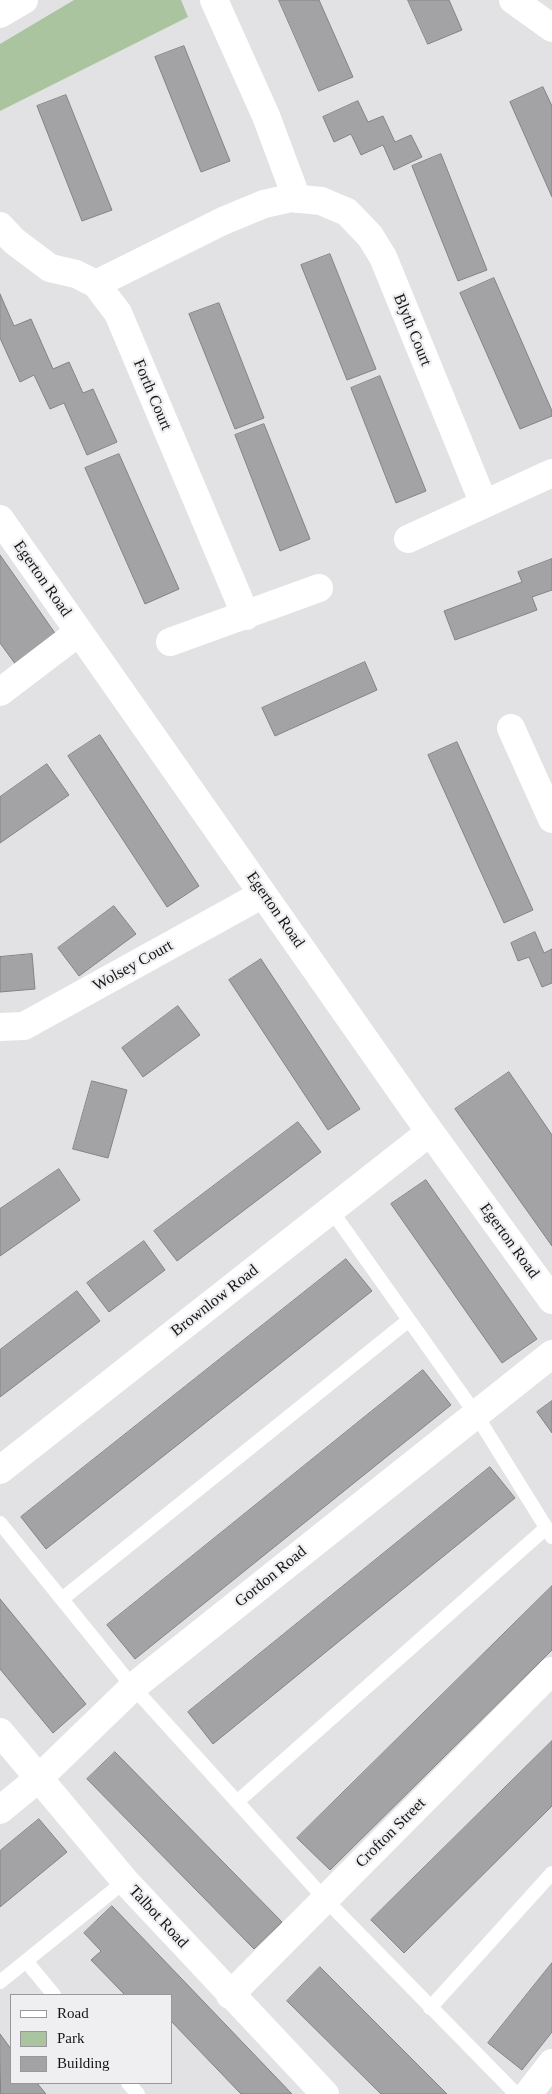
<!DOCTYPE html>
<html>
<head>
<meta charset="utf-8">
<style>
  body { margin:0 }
  #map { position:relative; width:552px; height:2094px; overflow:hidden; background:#e2e2e4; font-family:Georgia,serif }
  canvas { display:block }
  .legend { position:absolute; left:10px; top:1994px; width:162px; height:90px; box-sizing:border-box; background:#efeff2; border:1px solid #98989a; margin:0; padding:6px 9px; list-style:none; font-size:15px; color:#161617 }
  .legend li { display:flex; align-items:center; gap:10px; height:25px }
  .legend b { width:25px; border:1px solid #98989a }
</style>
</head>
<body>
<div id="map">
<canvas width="552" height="2094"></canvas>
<ul class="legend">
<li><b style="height:6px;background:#fff"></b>Road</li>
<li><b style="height:14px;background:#aac49f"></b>Park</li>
<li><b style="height:14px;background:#a3a3a5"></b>Building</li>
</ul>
</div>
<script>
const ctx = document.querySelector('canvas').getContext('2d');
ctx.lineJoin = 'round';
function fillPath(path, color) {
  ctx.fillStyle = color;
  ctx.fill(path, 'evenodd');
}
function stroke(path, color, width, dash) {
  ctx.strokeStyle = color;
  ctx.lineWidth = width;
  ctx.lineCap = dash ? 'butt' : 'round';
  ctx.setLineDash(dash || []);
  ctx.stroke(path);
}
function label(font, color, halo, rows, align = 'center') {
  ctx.font = font + ' Georgia,serif';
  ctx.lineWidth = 4.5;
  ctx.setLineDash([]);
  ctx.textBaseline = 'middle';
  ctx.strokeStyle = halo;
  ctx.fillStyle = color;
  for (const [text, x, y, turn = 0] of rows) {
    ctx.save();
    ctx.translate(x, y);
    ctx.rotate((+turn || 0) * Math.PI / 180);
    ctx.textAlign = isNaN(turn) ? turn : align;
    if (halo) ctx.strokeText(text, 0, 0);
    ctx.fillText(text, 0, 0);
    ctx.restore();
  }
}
const green = new Path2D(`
  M 74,0 L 181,0 L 188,17 L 0,111 L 0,44 Z`);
const building = new Path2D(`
  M 279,0 L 319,0 L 353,77 L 319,91 Z
  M 408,0 L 449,0 L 462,30 L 428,44 Z
  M 184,46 L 230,161 L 201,172 L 155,57 Z
  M 543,87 L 552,106 L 552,197 L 510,102 Z
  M 66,95 L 112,210 L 82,221 L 37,106 Z
  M 358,101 L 368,122 L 383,116 L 395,142 L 411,135 L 422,157 L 394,170 L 383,145 L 361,155 L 351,134 L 334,142 L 323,117 Z
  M 441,154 L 487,270 L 458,281 L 412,166 Z
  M 330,254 L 376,369 L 347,380 L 301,265 Z
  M 494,278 L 552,411 L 552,416 L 520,429 L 460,293 Z
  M 0,294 L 14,326 L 31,319 L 53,369 L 69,362 L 83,393 L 93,389 L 117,442 L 87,455 L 64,403 L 50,409 L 34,375 L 20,382 L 0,338 Z
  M 219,303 L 264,418 L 235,429 L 189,314 Z
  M 380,376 L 426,491 L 396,503 L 351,388 Z
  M 264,424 L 310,539 L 280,551 L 235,435 Z
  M 119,454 L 179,589 L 145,604 L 85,468 Z
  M 0,555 L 57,636 L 16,665 L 0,643 Z
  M 552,559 L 552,590 L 532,597 L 537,610 L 455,640 L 444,611 L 522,582 L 518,572 Z
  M 365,662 L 377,690 L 275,736 L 262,708 Z
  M 100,735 L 199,886 L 167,907 L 68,756 Z
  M 457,742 L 533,910 L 504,923 L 428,755 Z
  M 47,764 L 69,795 L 0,843 L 0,797 Z
  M 114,906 L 136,934 L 79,976 L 58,948 Z
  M 535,932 L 544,953 L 552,949 L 552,983 L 542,987 L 529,957 L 518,961 L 511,943 Z
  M 32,954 L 35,989 L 0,992 L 0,957 Z
  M 261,959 L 360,1109 L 328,1130 L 229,980 Z
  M 178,1006 L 200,1035 L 143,1077 L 122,1048 Z
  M 509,1072 L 552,1135 L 552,1246 L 455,1109 Z
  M 92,1081 L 127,1090 L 108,1158 L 73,1149 Z
  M 298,1122 L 321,1152 L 177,1261 L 154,1231 Z
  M 59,1169 L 80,1200 L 0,1256 L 0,1209 Z
  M 426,1180 L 537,1339 L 502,1363 L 391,1204 Z
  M 144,1241 L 165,1270 L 109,1312 L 87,1283 Z
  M 346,1259 L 372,1291 L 46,1549 L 21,1517 Z
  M 77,1291 L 100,1321 L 0,1397 L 0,1350 Z
  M 423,1370 L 451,1405 L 135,1659 L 107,1625 Z
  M 552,1401 L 552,1433 L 537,1412 Z
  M 490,1467 L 515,1498 L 213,1744 L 188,1712 Z
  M 552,1586 L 552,1650 L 330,1870 L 297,1838 Z
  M 0,1599 L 86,1704 L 53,1733 L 0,1669 Z
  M 552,1741 L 552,1806 L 404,1953 L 371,1920 Z
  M 115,1752 L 282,1922 L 254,1949 L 87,1779 Z
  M 39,1819 L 67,1852 L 0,1907 L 0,1851 Z
  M 112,1906 L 292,2094 L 241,2094 L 171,2021 L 171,1995 L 125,1995 L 91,1960 L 101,1951 L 84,1933 Z
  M 552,1963 L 552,2032 L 522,2070 L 488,2043 Z
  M 320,1967 L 447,2094 L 381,2094 L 287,2001 Z
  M 0,2034 L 11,2049 L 11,2083 L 37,2083 L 46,2094 L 1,2094 Z`);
const service = new Path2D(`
  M 331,1210 L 475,1413 L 552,1537
  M 0,1523 L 133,1687 L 325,1899 L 516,2094
  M 62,1599 L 409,1320
  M 237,1802 L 546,1528
  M 26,1961 L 54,1995
  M 0,1982 L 125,1881
  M 430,2008 L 552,1873
  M 128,2083 L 138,2094`);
const minor = new Path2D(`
  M 214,0 L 266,116 L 297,199
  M 513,0 L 552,28
  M 0,226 L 14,241 L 50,268 L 76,274 L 96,284 L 118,313 L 246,616
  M 96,284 L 223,221 L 264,204 L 291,198 L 321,201 L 347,212 L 370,236 L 383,257 L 484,504
  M 0,519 L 415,1111 L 552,1300
  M 408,539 L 552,473
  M 170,642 L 319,588
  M 0,692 L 79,632
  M 511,728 L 552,819
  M 0,1027 L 24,1026 L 263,894
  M 0,1470 L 430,1132
  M 0,1732 L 125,1881 L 325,2094
  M 0,1810 L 39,1778 L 133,1687 L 552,1354
  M 230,1995 L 552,1671
  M 528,2094 L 552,2063`);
const tertiary = new Path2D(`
  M 0,14 L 24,0`);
const streetNames = [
  ["Blyth Court",412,330,68],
  ["Forth Court",152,395,67],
  ["Egerton Road",42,579,55],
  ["Egerton Road",275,910,55],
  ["Wolsey Court",133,966,-29],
  ["Egerton Road",509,1241,54],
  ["Brownlow Road",215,1301,-38],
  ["Gordon Road",271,1577,-39],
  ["Crofton Street",391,1833,-45],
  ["Talbot Road",158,1917,47]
];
fillPath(green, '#aac49f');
fillPath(building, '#a3a3a5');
stroke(building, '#838385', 1);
stroke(service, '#fff', 14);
stroke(minor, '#fff', 28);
stroke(tertiary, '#fff', 28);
label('16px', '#161617', '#efeff2', streetNames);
</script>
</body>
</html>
